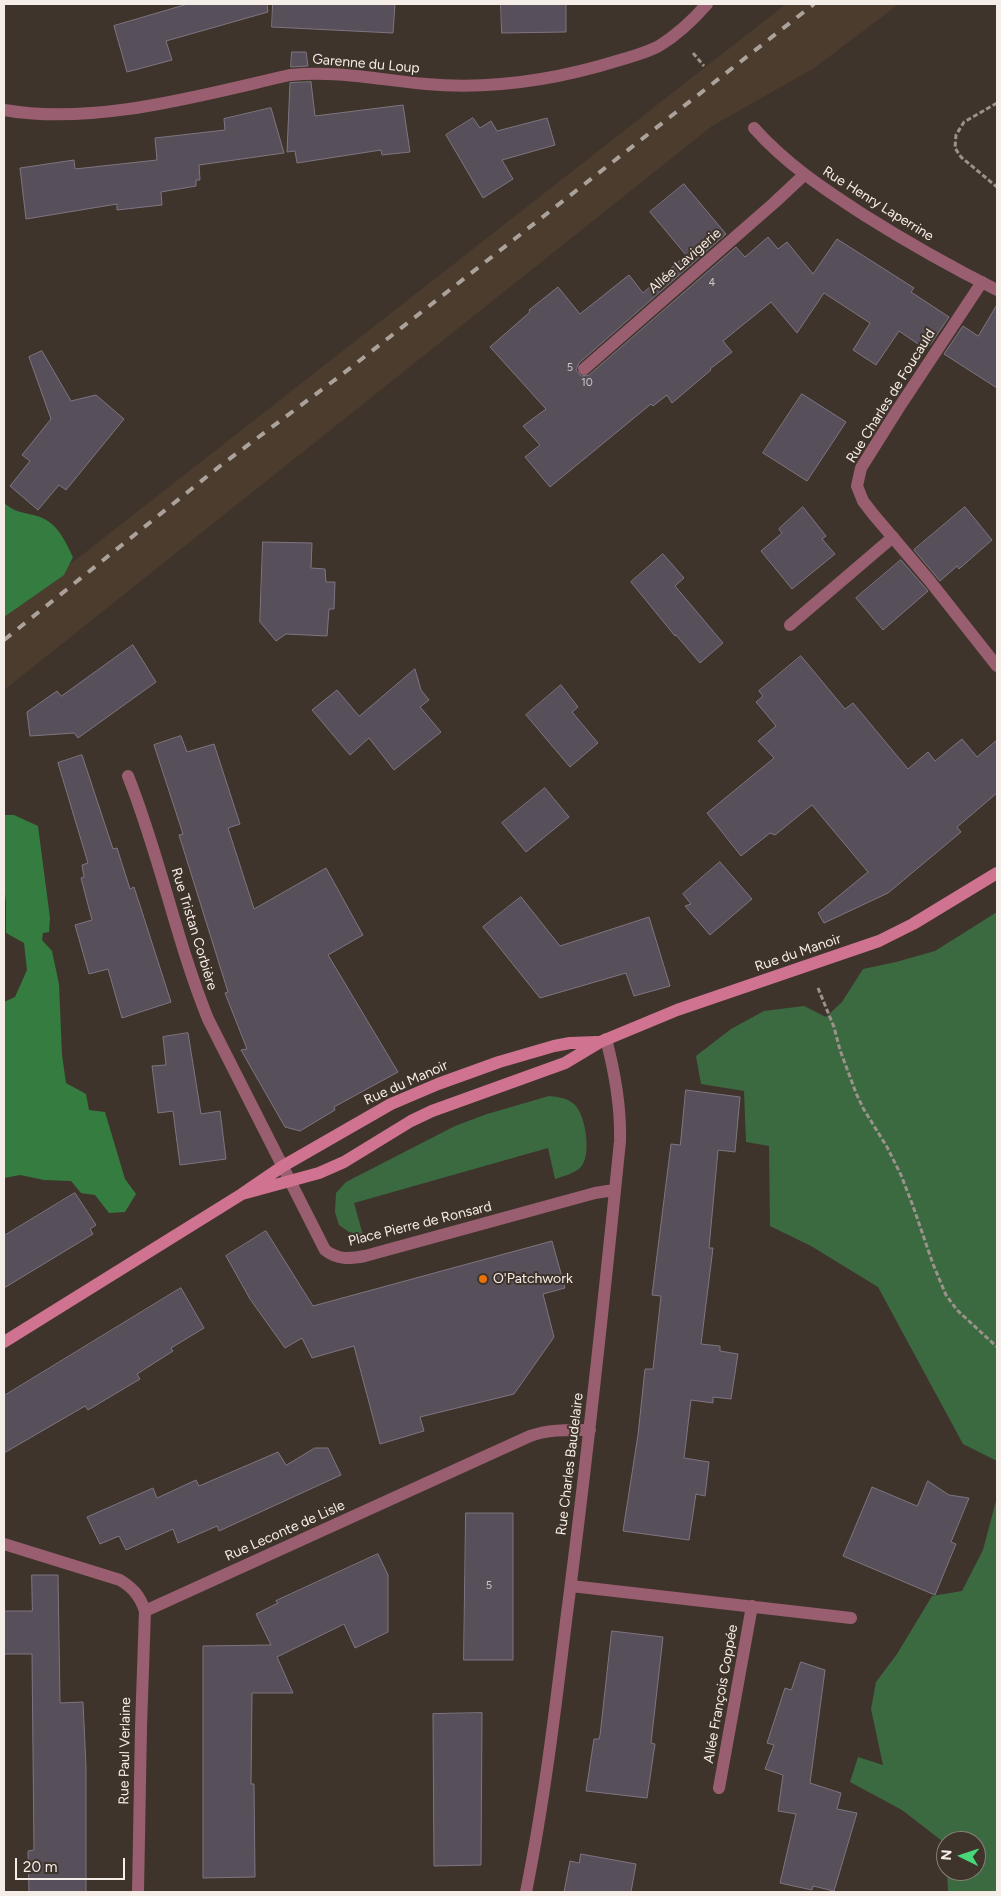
<!DOCTYPE html>
<html>
<head>
<meta charset="utf-8">
<style>
  body { margin:0 }
  #map { position:relative; width:1001px; height:1896px; overflow:hidden; background:#3f342b; font-family:Figtree,sans-serif }
  canvas { display:block }
  .frame { position:absolute; inset:0; border:5px solid #f5eee8; pointer-events:none }
  .north { position:absolute; left:936px; top:1831px; width:50px; height:50px; box-sizing:border-box; background:#3f342b; border:1px solid #887e77; border-radius:50%; rotate:274deg; font-size:14px; font-weight:700; line-height:20px; text-align:center; color:#f5eee8 }
  .north::after { content:''; display:block; margin:auto; width:18px; height:22px; background:#48d778; clip-path:polygon(50% 0,100% 100%,50% 72%,0 100%) }
  .scale { position:absolute; left:15px; top:1858px; width:110px; height:22px; box-sizing:border-box; border:2px solid #f5eee8; border-top:0; padding-left:6px; font-size:15px; line-height:18px; white-space:nowrap; color:#f5eee8; -webkit-text-stroke:4px #3f342b; paint-order:stroke }
</style>
</head>
<body>
<div id="map">
<canvas width="1001" height="1896"></canvas>
<div class="frame"></div>
<div class="north">N</div>
<div class="scale">20 m</div>
</div>
<script>
const ctx = document.querySelector('canvas').getContext('2d');
ctx.lineJoin = 'round';
function fillPath(path, color) {
  ctx.fillStyle = color;
  ctx.fill(path, 'evenodd');
}
function stroke(path, color, width, dash) {
  ctx.strokeStyle = color;
  ctx.lineWidth = width;
  ctx.lineCap = dash ? 'butt' : 'round';
  ctx.setLineDash(dash || []);
  ctx.stroke(path);
}
function label(font, color, halo, rows, align = 'center') {
  ctx.font = font + ' Figtree,sans-serif';
  ctx.lineWidth = 4;
  ctx.setLineDash([]);
  ctx.textBaseline = 'middle';
  ctx.strokeStyle = halo;
  ctx.fillStyle = color;
  for (const [text, x, y, turn = 0] of rows) {
    ctx.save();
    ctx.translate(x, y);
    ctx.rotate((+turn || 0) * Math.PI / 180);
    ctx.textAlign = isNaN(turn) ? turn : align;
    if (halo) ctx.strokeText(text, 0, 0);
    ctx.fillText(text, 0, 0);
    ctx.restore();
  }
}
const built = new Path2D(`
  M 786,4 L 899,4 L 814,68 L 712,126 L 4,690 L 4,616 Z`);
const green = new Path2D(`
  M 997,912 L 997,1461 L 963,1444 L 878,1287 L 811,1246 L 770,1226 L 769,1146 L 746,1142 L 744,1091 L 701,1084 L 696,1056 L 731,1029 L 764,1011 L 804,1006 L 826,1017 L 842,1002 L 863,969 L 896,962 L 935,951 Z
  M 549,1096 C 558,1097 568,1098 575,1105 C 586,1116 592,1157 580,1168 C 573,1174 564,1176 555,1179 L 548,1148 L 354,1203 L 363,1235 L 349,1232 L 339,1225 L 335,1212 L 336,1193 L 346,1182 L 455,1126 L 487,1114 Z
  M 997,1497 L 997,1892 L 948,1892 L 947,1871 L 976,1871 L 976,1841 L 946,1841 L 946,1844 L 902,1810 L 850,1782 L 858,1757 L 883,1765 L 871,1709 L 876,1682 L 897,1654 L 932,1596 L 962,1591 L 983,1550 Z`);
const forest = new Path2D(`
  M 4,503 C 16,513 23,512 37,516 C 57,522 64,539 73,557 L 64,575 L 4,617 Z
  M 4,815 L 14,815 L 38,826 L 50,918 L 49,932 L 43,933 L 42,940 L 52,951 L 59,984 L 62,1055 L 66,1083 L 86,1094 L 89,1110 L 105,1112 L 125,1179 L 136,1194 L 125,1212 L 109,1213 L 95,1195 L 81,1193 L 71,1181 L 44,1180 L 20,1175 L 4,1178 L 4,1002 L 15,997 L 27,970 L 24,943 L 6,933 L 6,903 L 4,883 Z`);
const building = new Path2D(`
  M 188,4 L 267,4 L 268,12 L 166,41 L 172,60 L 127,72 L 114,26 Z
  M 273,4 L 395,4 L 393,33 L 272,27 Z
  M 501,4 L 566,4 L 566,32 L 502,33 Z
  M 292,52 L 306,52 L 308,66 L 291,67 Z
  M 311,82 L 315,116 L 403,105 L 410,152 L 382,155 L 381,150 L 297,163 L 295,151 L 287,152 L 290,83 Z
  M 271,108 L 284,153 L 199,165 L 200,180 L 196,180 L 196,186 L 161,192 L 162,205 L 117,210 L 117,204 L 26,219 L 20,168 L 74,160 L 75,169 L 157,160 L 155,138 L 225,130 L 224,119 Z
  M 473,118 L 480,128 L 491,121 L 497,131 L 547,118 L 555,145 L 502,160 L 513,179 L 483,198 L 446,135 Z
  M 684,184 L 726,234 L 579,363 L 576,370 L 581,376 L 589,375 L 736,247 L 745,257 L 768,237 L 778,249 L 787,242 L 813,274 L 837,239 L 914,288 L 911,292 L 949,317 L 930,345 L 924,341 L 921,346 L 899,331 L 876,365 L 853,350 L 870,323 L 824,293 L 797,333 L 771,302 L 723,341 L 732,352 L 710,369 L 711,370 L 672,403 L 667,395 L 653,406 L 651,404 L 550,487 L 525,457 L 540,445 L 523,426 L 546,409 L 490,347 L 530,312 L 529,310 L 558,287 L 580,314 L 629,275 L 643,293 L 686,255 L 650,212 Z
  M 997,305 L 997,388 L 944,354 L 963,326 L 978,336 Z
  M 42,351 L 71,401 L 96,395 L 124,419 L 66,490 L 59,485 L 38,510 L 10,486 L 30,461 L 22,455 L 51,419 L 29,357 Z
  M 802,394 L 846,422 L 807,481 L 763,453 Z
  M 803,507 L 826,536 L 822,539 L 835,554 L 792,589 L 761,551 L 782,533 L 779,529 Z
  M 965,507 L 992,540 L 959,569 L 957,566 L 940,581 L 914,550 Z
  M 263,542 L 312,543 L 311,568 L 325,569 L 326,582 L 335,582 L 334,609 L 329,609 L 327,636 L 286,634 L 276,641 L 260,622 Z
  M 663,554 L 684,578 L 675,586 L 723,643 L 700,663 L 676,635 L 675,636 L 631,582 Z
  M 901,560 L 928,591 L 883,630 L 856,598 Z
  M 133,645 L 156,682 L 78,738 L 74,733 L 30,736 L 27,712 L 57,691 L 61,696 Z
  M 801,656 L 845,709 L 853,703 L 908,769 L 928,752 L 935,761 L 962,739 L 977,757 L 997,740 L 997,793 L 957,827 L 961,832 L 888,893 L 824,923 L 818,913 L 868,872 L 812,805 L 775,835 L 770,833 L 741,856 L 707,813 L 774,758 L 758,741 L 776,726 L 756,702 L 763,696 L 759,691 Z
  M 415,669 L 421,690 L 429,700 L 420,707 L 441,732 L 394,770 L 369,738 L 350,755 L 312,710 L 337,690 L 359,716 Z
  M 561,685 L 578,707 L 572,712 L 598,743 L 570,767 L 526,715 Z
  M 181,736 L 187,752 L 214,744 L 240,824 L 228,828 L 254,909 L 326,868 L 363,935 L 328,955 L 398,1072 L 334,1107 L 335,1110 L 300,1131 L 285,1127 L 241,1050 L 247,1049 L 225,993 L 228,992 L 179,835 L 183,834 L 154,745 Z
  M 82,755 L 113,849 L 117,848 L 130,889 L 134,887 L 171,1002 L 122,1018 L 108,969 L 89,974 L 75,925 L 92,920 L 81,878 L 84,877 L 82,865 L 88,863 L 58,763 Z
  M 545,788 L 569,817 L 526,852 L 502,823 Z
  M 720,862 L 752,899 L 710,935 L 685,906 L 691,904 L 683,894 Z
  M 521,897 L 560,946 L 649,917 L 670,986 L 634,996 L 626,973 L 540,998 L 483,927 Z
  M 188,1033 L 201,1114 L 220,1111 L 226,1159 L 180,1165 L 173,1111 L 158,1113 L 152,1066 L 166,1065 L 163,1037 Z
  M 686,1090 L 740,1097 L 735,1152 L 718,1150 L 709,1248 L 713,1248 L 701,1344 L 720,1346 L 720,1351 L 738,1354 L 731,1399 L 713,1397 L 713,1403 L 691,1400 L 684,1458 L 709,1462 L 705,1496 L 696,1494 L 689,1540 L 623,1531 L 638,1435 L 645,1369 L 653,1369 L 661,1296 L 652,1295 L 671,1144 L 680,1145 Z
  M 75,1193 L 96,1225 L 90,1229 L 93,1234 L 4,1288 L 4,1236 Z
  M 266,1231 L 313,1306 L 552,1241 L 565,1288 L 543,1294 L 554,1337 L 514,1394 L 420,1417 L 424,1431 L 380,1444 L 354,1346 L 312,1358 L 302,1338 L 285,1348 L 250,1299 L 226,1256 Z
  M 181,1288 L 204,1328 L 171,1348 L 173,1351 L 137,1374 L 140,1379 L 88,1410 L 85,1406 L 4,1453 L 4,1396 Z
  M 315,1448 L 328,1448 L 341,1475 L 219,1531 L 217,1526 L 178,1543 L 173,1529 L 126,1550 L 119,1536 L 100,1544 L 87,1517 L 153,1488 L 157,1498 L 196,1480 L 199,1486 L 278,1452 L 286,1465 Z
  M 928,1481 L 949,1495 L 969,1498 L 951,1542 L 956,1544 L 935,1595 L 843,1556 L 872,1487 L 917,1506 Z
  M 466,1513 L 513,1513 L 513,1660 L 464,1660 Z
  M 378,1554 L 388,1575 L 388,1632 L 355,1648 L 344,1624 L 277,1657 L 293,1693 L 252,1693 L 251,1784 L 254,1784 L 255,1877 L 203,1878 L 203,1646 L 271,1645 L 256,1614 L 278,1603 L 276,1601 Z
  M 32,1575 L 58,1575 L 60,1703 L 83,1702 L 86,1767 L 86,1892 L 29,1892 L 28,1851 L 34,1850 L 32,1654 L 4,1654 L 4,1611 L 32,1611 Z
  M 612,1631 L 663,1637 L 651,1743 L 655,1744 L 647,1798 L 586,1791 L 594,1739 L 599,1739 L 600,1735 Z
  M 801,1662 L 825,1670 L 810,1783 L 841,1793 L 837,1809 L 857,1813 L 834,1891 L 813,1886 L 812,1890 L 780,1883 L 796,1814 L 778,1811 L 783,1775 L 765,1769 L 774,1745 L 767,1743 L 785,1688 L 791,1690 Z
  M 482,1713 L 481,1865 L 434,1866 L 433,1714 Z
  M 581,1854 L 636,1864 L 631,1892 L 564,1892 L 570,1861 L 579,1863 Z`);
const path = new Path2D(`
  M 693,53 L 704,66
  M 997,103 L 964,122 L 956,135 L 955,148 L 961,157 L 997,187
  M 818,988 L 834,1027 L 840,1050 L 856,1093 L 863,1108 L 887,1147 L 901,1175 L 913,1206 L 933,1264 L 946,1295 L 957,1310 L 997,1347`);
const street = new Path2D(`
  M 4,110 C 95,126 201,95 290,75 C 335,70 381,80 426,84 C 493,90 556,80 620,60 C 633,56 646,53 659,46 C 677,35 693,20 707,4
  M 754,128 C 786,164 824,189 864,215 C 907,242 951,267 997,290
  M 982,282 L 898,409 L 861,468 L 857,486 L 863,501 L 873,514 L 929,580 L 997,666
  M 584,369 L 774,203 L 804,175
  M 790,625 L 893,537
  M 128,776 C 160,856 176,940 208,1019 L 325,1250 C 338,1260 349,1259 365,1256 L 595,1193 L 614,1190
  M 4,1544 L 120,1580 C 133,1588 140,1596 145,1611 L 530,1436 C 550,1429 569,1430 590,1430
  M 571,1586 L 851,1618
  M 719,1788 L 752,1606
  M 138,1892 L 141,1727 L 145,1611
  M 526,1892 C 544,1803 555,1712 566,1621 C 587,1461 604,1301 620,1141 C 621,1105 615,1073 606,1039`);
const secondary = new Path2D(`
  M 242,1194 L 319,1173 L 344,1162 L 411,1121 L 432,1111 L 565,1063 L 600,1042 L 677,1010 L 879,941 L 913,924 L 997,873
  M 4,1342 L 242,1194 L 283,1166 L 391,1104 L 438,1084 L 499,1062 L 554,1046 L 570,1043 L 597,1042`);
const rail = new Path2D(`
  M 4,640 L 220,466 L 340,376 L 814,4`);
const markers = [
  [483,1279,5,"#e8710a"]
];
const numberNames = [
  ["4",712,283],
  ["5",570,368],
  ["10",587,383],
  ["5",489,1586]
];
const streetNames = [
  ["Garenne du Loup",366,64,5],
  ["Rue Henry Laperrine",878,204,32],
  ["Allée Lavigerie",685,261,-41],
  ["Rue Charles de Foucauld",891,396,-58],
  ["Rue Tristan Corbière",194,929,73],
  ["Rue du Manoir",798,953,-19],
  ["Rue du Manoir",406,1083,-24],
  ["Place Pierre de Ronsard",420,1224,-14],
  ["Rue Charles Baudelaire",570,1464,-83],
  ["Rue Leconte de Lisle",285,1531,-24],
  ["Allée François Coppée",721,1694,-80],
  ["Rue Paul Verlaine",125,1751,-89]
];
const poiNames = [
  ["O'Patchwork",493,1279]
];
fillPath(built, '#4c3c2e');
fillPath(green, '#3b6a41');
fillPath(forest, '#357c40');
fillPath(building, '#574f5a');
stroke(building, '#7e7581', 1);
stroke(path, '#9b928b', 3, [5, 2.5]);
stroke(street, '#995f70', 12);
stroke(secondary, '#cf7390', 12);
stroke(rail, '#aba39b', 4, [9, 9]);
for (const [x, y, r, color] of markers) {
  const dot = new Path2D();
  dot.arc(x, y, r, 0, 2 * Math.PI);
  ctx.fillStyle = color;
  ctx.fill(dot);
  stroke(dot, '#3f342b', 2);
}
label('11px', '#cec6c4', null, numberNames);
label('14px', '#f5eee8', '#3f342b', streetNames);
label('14px', '#f5eee8', '#3f342b', poiNames, 'left');
</script>
</body>
</html>
